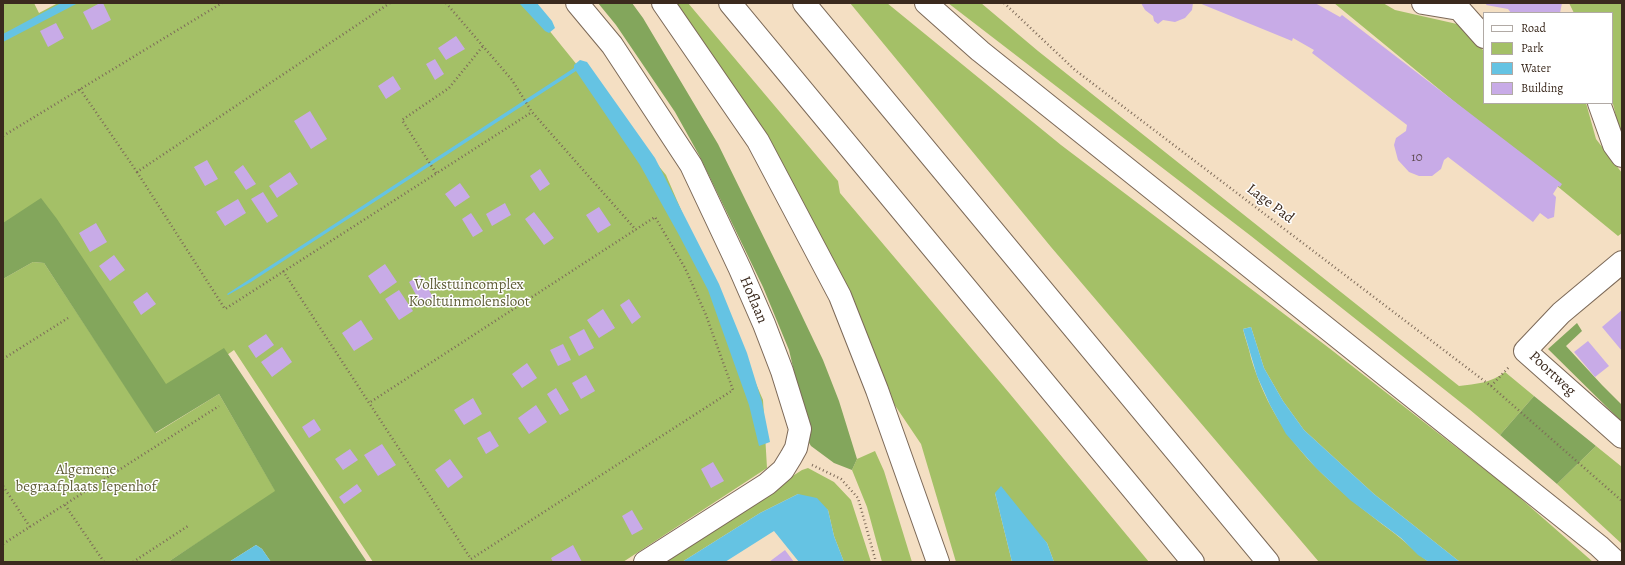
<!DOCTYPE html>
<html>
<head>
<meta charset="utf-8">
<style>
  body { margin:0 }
  #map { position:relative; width:1625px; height:565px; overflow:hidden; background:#f4dfc3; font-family:Alegreya,serif }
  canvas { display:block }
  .frame { position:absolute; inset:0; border:4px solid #3b2a1e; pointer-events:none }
  .legend { position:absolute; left:1483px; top:12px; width:130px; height:92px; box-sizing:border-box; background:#fff; border:1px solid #b1aaa5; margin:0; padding:5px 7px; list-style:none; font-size:12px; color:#3b2a1e }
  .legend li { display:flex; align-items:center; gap:8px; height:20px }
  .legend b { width:20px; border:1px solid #b1aaa5 }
</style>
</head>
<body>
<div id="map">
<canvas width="1625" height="565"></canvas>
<div class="frame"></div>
<ul class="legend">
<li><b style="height:5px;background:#fff"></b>Road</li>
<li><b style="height:11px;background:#a4c067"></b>Park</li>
<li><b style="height:11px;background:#65c3e3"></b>Water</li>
<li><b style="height:11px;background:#c8abe7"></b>Building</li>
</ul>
</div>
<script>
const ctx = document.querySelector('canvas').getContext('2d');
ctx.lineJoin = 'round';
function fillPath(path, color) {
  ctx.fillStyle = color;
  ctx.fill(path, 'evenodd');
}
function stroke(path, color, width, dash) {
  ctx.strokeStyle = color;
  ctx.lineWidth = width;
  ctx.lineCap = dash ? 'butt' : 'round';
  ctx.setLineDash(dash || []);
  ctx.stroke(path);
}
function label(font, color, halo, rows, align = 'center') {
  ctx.font = font + ' Alegreya,serif';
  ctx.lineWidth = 3;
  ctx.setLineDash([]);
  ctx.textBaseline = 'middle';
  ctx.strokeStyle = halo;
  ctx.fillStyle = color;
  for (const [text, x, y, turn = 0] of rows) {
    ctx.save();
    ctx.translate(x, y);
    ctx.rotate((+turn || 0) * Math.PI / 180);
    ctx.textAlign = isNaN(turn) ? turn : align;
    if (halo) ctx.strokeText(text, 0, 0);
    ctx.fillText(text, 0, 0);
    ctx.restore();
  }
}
const green = new Path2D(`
  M 3,3 L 34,3 L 39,13 L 58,3 L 527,3 L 666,175 L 763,400 L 767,468 L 623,562 L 373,562 L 234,350 L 158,404 L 34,224 L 3,244 Z
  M 672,3 L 688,3 L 838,181 L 840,193 L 1010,394 L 1149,562 L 1054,562 L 1047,543 L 995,493 L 1012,562 L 956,562 L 921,444 L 890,398 Z
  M 850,3 L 887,3 L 1061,145 L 1329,348 L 1511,490 L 1593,562 L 1460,562 L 1374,494 L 1304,430 L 1283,401 L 1264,368 L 1251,327 L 1243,329 C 1245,338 1249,348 1251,358 C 1276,441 1328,483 1394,533 C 1406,542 1416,553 1429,562 L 1319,562 L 1051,247 Z
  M 948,3 L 981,3 L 1038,51 L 1459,386 C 1476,384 1491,383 1505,372 L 1534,396 L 1500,435 L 1469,409 L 1251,236 Z
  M 1334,3 L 1383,3 L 1395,10 L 1457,24 L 1484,51 L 1484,103 L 1586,103 L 1596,139 L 1622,173 L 1622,233 L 1618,236 Z
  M 1569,3 L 1622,3 L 1622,134 C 1616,124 1616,112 1612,101 L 1612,13 L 1574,13 Z
  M 33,262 L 44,263 L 156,433 L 219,394 L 276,492 L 168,562 L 3,562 L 3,279 Z
  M 1596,446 L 1622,467 L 1622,544 L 1557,484 Z
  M 875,451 L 884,471 L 912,562 L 882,562 L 867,507 L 852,470 L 857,459 Z
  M 808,468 L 834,482 L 851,500 L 871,562 L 844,562 L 834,536 L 828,510 L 798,494 L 760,513 L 682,562 L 658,562 L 802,470 Z`);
const forest = new Path2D(`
  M 598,3 L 632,3 L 643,18 L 718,144 L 793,297 L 823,360 L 839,401 L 857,459 L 852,470 L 834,463 L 811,446 L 808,441 L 803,410 L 789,350 L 763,287 L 699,155 L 675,112 L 616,25 Z
  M 41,198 L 57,219 L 166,384 L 224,348 L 367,562 L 271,562 L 262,549 L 256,545 L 229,562 L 168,562 L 275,491 L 219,394 L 155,433 L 44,263 L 33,262 L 3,279 L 3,223 Z
  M 1577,323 L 1582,331 L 1566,346 L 1602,385 L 1622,405 L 1622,422 L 1548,349 Z
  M 1534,396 L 1596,446 L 1557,484 L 1500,435 Z`);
const water = new Path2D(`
  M 61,3 L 78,3 L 3,42 L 3,34 Z
  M 519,3 L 537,3 L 552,21 L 555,28 L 549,33 L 545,31 Z
  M 580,60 L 587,62 L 655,158 L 719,284 L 747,353 L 762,402 L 770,442 L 759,446 L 749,405 L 708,290 L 679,235 L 640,165 L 576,71 L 251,282 L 228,295 L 227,294 L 574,68 L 574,65 Z
  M 1251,327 L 1264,368 L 1283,401 L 1304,430 L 1374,494 L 1460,562 L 1429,562 L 1418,555 L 1401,538 L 1350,500 L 1316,468 L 1286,434 L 1270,405 L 1257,376 L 1243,329 Z
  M 1001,486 L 1047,543 L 1054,562 L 1012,562 L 995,493 Z
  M 798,494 L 817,498 L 828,510 L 834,536 L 844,562 L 799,562 L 774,531 L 725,562 L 682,562 L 760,513 Z
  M 256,545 L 262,549 L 271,562 L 229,562 Z`);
const building = new Path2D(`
  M 100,3 L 103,3 L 111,20 L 92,30 L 83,12 Z
  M 1141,3 L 1193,3 L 1192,10 L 1185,18 L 1175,22 L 1163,20 L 1158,24 L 1154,21 L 1153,16 L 1145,10 Z
  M 1199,3 L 1315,3 L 1340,17 L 1342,15 L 1562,184 L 1560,187 L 1558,186 L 1553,194 L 1556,197 L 1554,217 L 1548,219 L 1540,213 L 1533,222 L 1448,157 L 1444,160 L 1441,169 L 1432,176 L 1419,176 L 1409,172 L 1398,160 L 1394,145 L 1396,138 L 1406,131 L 1407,125 L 1312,53 L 1314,50 L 1293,38 L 1292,41 Z
  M 1487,3 L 1562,3 L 1560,13 L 1511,13 L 1508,9 L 1486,5 Z
  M 56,23 L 64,38 L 48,47 L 40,31 Z
  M 456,36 L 465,49 L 446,60 L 438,48 Z
  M 435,59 L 444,74 L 435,80 L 426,64 Z
  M 393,76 L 401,89 L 386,99 L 378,86 Z
  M 310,111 L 327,139 L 311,149 L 294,121 Z
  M 207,160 L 218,179 L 205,186 L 194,167 Z
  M 243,165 L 256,184 L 246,190 L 234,172 Z
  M 540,169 L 550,184 L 540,191 L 530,176 Z
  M 290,172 L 298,184 L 277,198 L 269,186 Z
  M 460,183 L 470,197 L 455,207 L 445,194 Z
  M 263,192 L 278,216 L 267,223 L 251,199 Z
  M 238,199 L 246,213 L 225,226 L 216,212 Z
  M 505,203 L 511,215 L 492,226 L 486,214 Z
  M 599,207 L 611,225 L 598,233 L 586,215 Z
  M 534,212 L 554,238 L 544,245 L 525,219 Z
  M 471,213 L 483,231 L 473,237 L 462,219 Z
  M 96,223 L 107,242 L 90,252 L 79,233 Z
  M 114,255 L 125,270 L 110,281 L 99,266 Z
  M 385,264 L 397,282 L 380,294 L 368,276 Z
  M 420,275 L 433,297 L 421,304 L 409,282 Z
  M 399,290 L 413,311 L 399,320 L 385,299 Z
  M 147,292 L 156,304 L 141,315 L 133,302 Z
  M 629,299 L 641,317 L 632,324 L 620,305 Z
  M 603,309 L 615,328 L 599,338 L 587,320 Z
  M 1622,310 L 1622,351 L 1602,327 Z
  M 361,320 L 373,339 L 354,351 L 342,333 Z
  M 584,329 L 594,348 L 579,356 L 569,337 Z
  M 266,334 L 274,345 L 256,358 L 248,346 Z
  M 1588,341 L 1609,366 L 1595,377 L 1574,352 Z
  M 563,344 L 571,360 L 558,366 L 550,350 Z
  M 282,347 L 292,362 L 272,377 L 261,362 Z
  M 527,363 L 537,378 L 522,388 L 512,374 Z
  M 586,375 L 595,391 L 581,399 L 572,383 Z
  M 556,388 L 569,410 L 560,415 L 547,394 Z
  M 473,398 L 482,414 L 464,425 L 454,410 Z
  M 536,405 L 547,422 L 529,434 L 518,418 Z
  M 314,419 L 321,430 L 309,438 L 302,427 Z
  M 490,431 L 499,446 L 486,454 L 477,438 Z
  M 382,444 L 396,465 L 378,476 L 364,455 Z
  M 350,449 L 358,460 L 343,470 L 335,459 Z
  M 450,459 L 463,477 L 448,488 L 435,470 Z
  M 713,462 L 724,481 L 711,488 L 701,469 Z
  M 357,484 L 362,491 L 344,504 L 339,497 Z
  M 632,510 L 643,529 L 632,535 L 622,516 Z
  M 573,545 L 582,562 L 553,562 L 551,558 Z
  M 785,550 L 794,562 L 769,562 Z`);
const path = new Path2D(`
  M 446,3 L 512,80 L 532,112 L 636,230
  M 1004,3 L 1075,70 L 1491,386 L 1509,367
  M 80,89 L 137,172 L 390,3
  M 3,136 L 222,3
  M 137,172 L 225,309 L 532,112
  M 436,173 L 402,120 L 449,88 L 483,46
  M 283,271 L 471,559 L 733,390 L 706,315 L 685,268 L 655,217 L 369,403
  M 3,359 L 68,318
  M 1491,386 L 1622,501
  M 812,465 L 841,479 L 858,498 L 876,562
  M 3,486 L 30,527
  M 65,505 L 104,562
  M 3,544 L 219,406
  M 133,562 L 188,526`);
const minor = new Path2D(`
  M 577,3 L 612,45 L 691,165 L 740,269 L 764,324 L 782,371 L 800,429 L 796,448 L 791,457 L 783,470 L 767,484 L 645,562
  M 1423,3 L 1459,9 L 1484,37
  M 1599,103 L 1614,145 L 1622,156
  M 1622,262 L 1561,313 L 1525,351 L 1622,437`);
const highway = new Path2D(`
  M 663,3 L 758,141 L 840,296 L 877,390 L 938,562
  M 730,3 L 1193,562
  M 804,3 L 1268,562
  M 926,3 L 980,51 L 1599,546 L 1616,562`);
const numberNames = [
  ["10",1417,158]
];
const streetNames = [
  ["Lage Pad",1270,204,37],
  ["Hoflaan",753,300,67],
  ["Poortweg",1552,374,43]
];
const parkNames = [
  ["Volkstuincomplex",469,285],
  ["Kooltuinmolensloot",469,302],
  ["Algemene",86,470],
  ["begraafplaats Iepenhof",86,487]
];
fillPath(green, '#a4c067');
fillPath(forest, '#83a65c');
fillPath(water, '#65c3e3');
fillPath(building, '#c8abe7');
stroke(minor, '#7c6958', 24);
stroke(highway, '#7c6958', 24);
stroke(path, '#7c6958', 2.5, [1, 3]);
stroke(minor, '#fff', 22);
stroke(highway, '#fff', 22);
label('13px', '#5e4a50', null, numberNames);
label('15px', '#3b2a1e', '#fff', streetNames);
label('15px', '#605e38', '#fff', parkNames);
</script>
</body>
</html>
